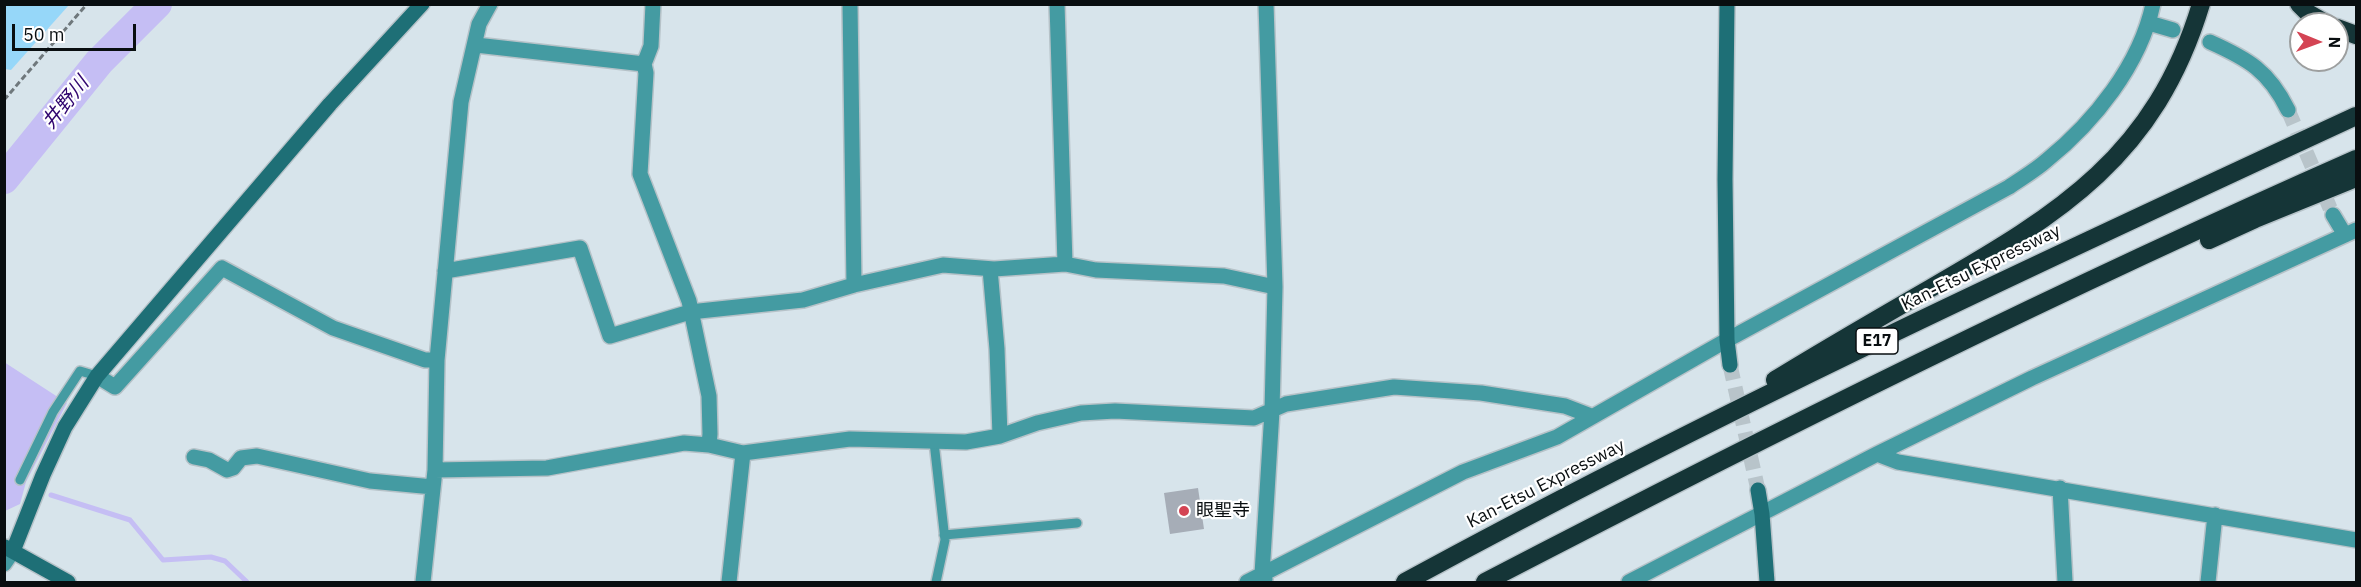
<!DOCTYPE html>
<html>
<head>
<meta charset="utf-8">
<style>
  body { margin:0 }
  #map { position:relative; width:2361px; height:587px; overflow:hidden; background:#d7e4eb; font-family:"IBM Plex Sans",sans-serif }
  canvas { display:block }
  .frame { position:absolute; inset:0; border:6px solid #090e10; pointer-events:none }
  .north { position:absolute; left:2289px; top:12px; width:60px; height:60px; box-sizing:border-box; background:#fff; border:2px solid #9d9f9f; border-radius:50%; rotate:91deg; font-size:16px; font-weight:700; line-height:24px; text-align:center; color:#090e10 }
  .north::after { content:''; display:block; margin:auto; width:21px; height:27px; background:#d44454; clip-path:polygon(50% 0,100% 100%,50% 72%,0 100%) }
  .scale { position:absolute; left:12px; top:24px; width:124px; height:27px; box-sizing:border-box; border:3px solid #090e10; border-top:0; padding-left:8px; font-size:18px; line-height:21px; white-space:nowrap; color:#090e10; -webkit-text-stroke:4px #fff; paint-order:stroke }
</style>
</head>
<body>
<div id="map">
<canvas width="2361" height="587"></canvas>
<div class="frame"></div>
<div class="north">N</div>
<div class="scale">50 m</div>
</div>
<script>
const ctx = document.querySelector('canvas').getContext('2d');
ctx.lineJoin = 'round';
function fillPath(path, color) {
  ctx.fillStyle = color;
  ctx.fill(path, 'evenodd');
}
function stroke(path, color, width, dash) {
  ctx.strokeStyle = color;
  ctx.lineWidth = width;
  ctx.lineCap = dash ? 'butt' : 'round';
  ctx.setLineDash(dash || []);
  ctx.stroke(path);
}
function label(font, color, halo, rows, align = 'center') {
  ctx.font = font + ' "IBM Plex Sans","Noto Sans JP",sans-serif';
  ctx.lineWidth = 4.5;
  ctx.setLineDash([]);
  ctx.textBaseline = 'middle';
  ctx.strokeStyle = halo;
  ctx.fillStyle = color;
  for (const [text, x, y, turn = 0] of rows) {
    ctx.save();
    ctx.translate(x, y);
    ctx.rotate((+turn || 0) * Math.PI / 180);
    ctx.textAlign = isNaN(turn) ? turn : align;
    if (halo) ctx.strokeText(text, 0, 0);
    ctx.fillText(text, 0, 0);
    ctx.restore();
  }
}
const green = new Path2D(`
  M 4,5 L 69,5 L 11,70 L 5,69 Z`);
const water = new Path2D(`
  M 4,362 L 67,403 L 26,482 L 20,504 L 5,511 Z`);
const stream = new Path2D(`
  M 51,495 L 130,520 L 163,560 L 211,557 L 225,561 L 247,582`);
const river = new Path2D(`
  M 4,179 L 99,62 L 157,4`);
const building = new Path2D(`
  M 1198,488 L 1204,529 L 1170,534 L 1164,493 Z`);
const streetTunnel = new Path2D(`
  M 2288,110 L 2333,215`);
const secondaryTunnel = new Path2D(`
  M 1730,365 L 1758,490`);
const path = new Path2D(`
  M 4,100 L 87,4`);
const lane = new Path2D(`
  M 934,442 L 945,540 L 936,582
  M 20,480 L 53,412 L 80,371 L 97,376
  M 944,535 L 1077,523`);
const street = new Path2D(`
  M 850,4 L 854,285
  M 1057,4 L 1065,264
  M 2149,23 L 2173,30
  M 2210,42 C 2248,59 2269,71 2288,110
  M 476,45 L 644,64 L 651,46 L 653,4
  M 644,64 L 646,73 L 640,174 L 689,301 L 709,396 L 710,434 L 709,445
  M 2333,215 L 2345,235
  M 990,269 L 997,349 L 1000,436
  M 445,271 L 580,248 L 610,336 L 690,312 L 803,300 L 854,285 L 943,265 L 994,269 L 1065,264 L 1096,270 L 1224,276 L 1275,287
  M 97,376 L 115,387 L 222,268 L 333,328 L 425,360 L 437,360
  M 1877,454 L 1898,462 L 2356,540
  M 194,457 L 209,460 L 227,470 L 233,468 L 241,458 L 257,456 L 370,481 L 433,487
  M 435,470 L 547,468 L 684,443 L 709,445 L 743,453 L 850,439 L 966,442 L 1000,436 L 1037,423 L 1081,413 L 1115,411 L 1254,418 L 1286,404 L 1394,387 L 1481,393 L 1565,406 L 1591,416
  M 2060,488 L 2065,582
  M 4,564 L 13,551
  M 1265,579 L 1262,574 L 1272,411 L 1275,287 L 1266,4
  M 423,582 L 435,470 L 437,360 L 461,102 L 479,24 L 490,4
  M 729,582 L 743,453
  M 1247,582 L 1463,472 L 1557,437 L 1727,340 L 2009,187 C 2022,178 2036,170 2047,160 C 2094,122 2140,65 2153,4
  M 1629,582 L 1877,454 L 2032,378 L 2356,230
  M 2208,582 L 2215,515`);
const secondary = new Path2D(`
  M 1727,4 L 1725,179 L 1727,340 L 1730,365
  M 1758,490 L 1762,514 L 1767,582
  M 5,547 L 68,582
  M 13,551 L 43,475 L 65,427 L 97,376 L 330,104 L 422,4`);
const highway = new Path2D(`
  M 2299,4 L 2308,13 L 2327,24
  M 2337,28 L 2356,35
  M 2209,240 L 2255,219 L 2356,178
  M 1775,380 C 1827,348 1879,318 1931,288 C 2061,213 2155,156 2201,4
  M 1405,582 C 1715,413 2036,264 2356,116
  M 1485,582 C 1772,433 2061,289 2356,159`);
const markers = [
  [1184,511,6,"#d44454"]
];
const shields = [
  [1877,341,42]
];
const shieldNames = [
  ["E17",1877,341]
];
const streetNames = [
  ["Kan-Etsu Expressway",1981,268,-26],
  ["Kan-Etsu Expressway",1546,484,-27]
];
const poiNames = [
  ["眼聖寺",1196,511]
];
const waterNames = [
  ["井野川",66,103,-51]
];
fillPath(green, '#96d7f9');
fillPath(water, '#c5bef4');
stroke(stream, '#c5bef4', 5);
stroke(river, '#c5bef4', 30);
fillPath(building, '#a6adb7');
stroke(streetTunnel, '#b8c4ca', 15, [15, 8]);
stroke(secondaryTunnel, '#b8c4ca', 15, [15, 8]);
stroke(lane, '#b6c2c8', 12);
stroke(street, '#b6c2c8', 18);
stroke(secondary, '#b6c2c8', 18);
stroke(highway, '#b6c2c8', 21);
stroke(path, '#6f787c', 3, [6, 3]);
stroke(lane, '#449ba2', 9);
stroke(street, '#449ba2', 15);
stroke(secondary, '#1e6f76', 15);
stroke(highway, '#153537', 18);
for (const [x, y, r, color] of markers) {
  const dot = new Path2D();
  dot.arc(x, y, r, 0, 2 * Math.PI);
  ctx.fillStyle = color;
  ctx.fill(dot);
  stroke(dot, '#fff', 2);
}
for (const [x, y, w] of shields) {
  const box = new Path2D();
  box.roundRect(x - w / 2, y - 13, w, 26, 4.5);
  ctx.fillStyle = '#fff';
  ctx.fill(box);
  stroke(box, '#090e10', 1.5);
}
label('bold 16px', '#090e10', null, shieldNames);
label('18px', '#090e10', '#fff', streetNames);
label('18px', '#090e10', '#fff', poiNames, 'left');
label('italic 20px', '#30056f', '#fff', waterNames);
</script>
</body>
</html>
